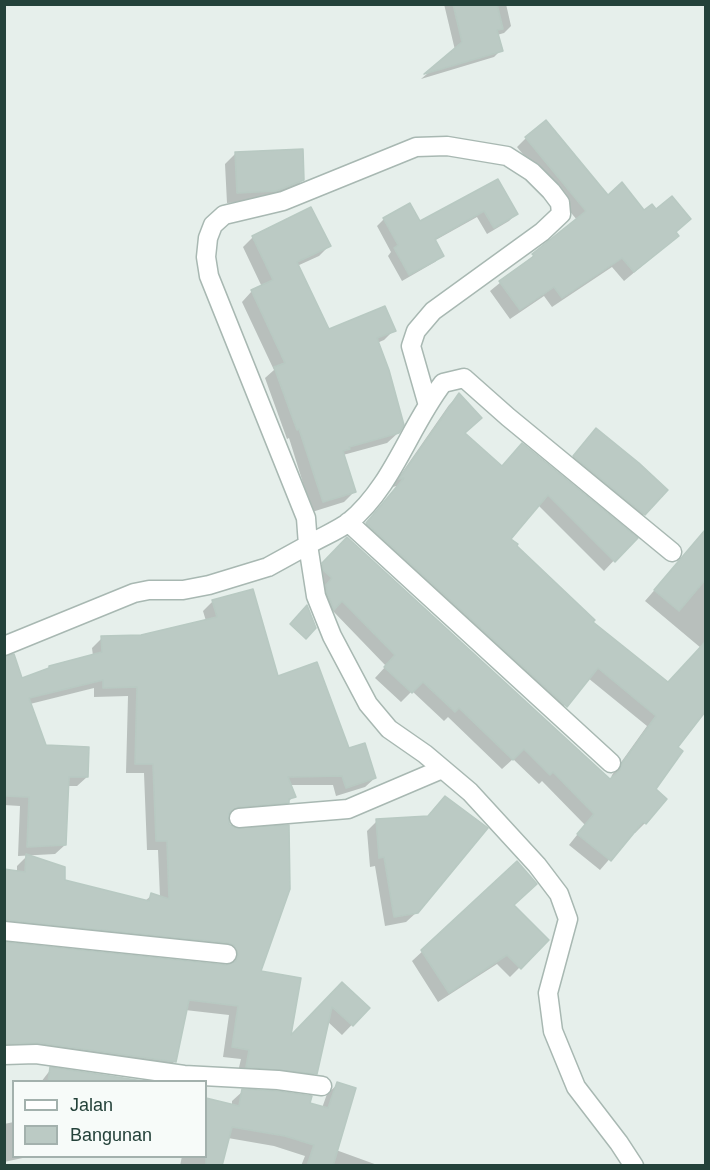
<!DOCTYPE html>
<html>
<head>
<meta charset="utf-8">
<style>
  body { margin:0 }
  #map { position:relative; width:710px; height:1170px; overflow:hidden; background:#e6efeb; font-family:Arial,sans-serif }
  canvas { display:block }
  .frame { position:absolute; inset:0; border:6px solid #24423a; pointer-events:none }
  .legend { position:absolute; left:12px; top:1080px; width:195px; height:78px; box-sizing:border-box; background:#f7fbf9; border:2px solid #a3b1ad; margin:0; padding:8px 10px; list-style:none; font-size:18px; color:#24423a }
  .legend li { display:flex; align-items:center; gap:12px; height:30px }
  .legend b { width:30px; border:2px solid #a3b1ad }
</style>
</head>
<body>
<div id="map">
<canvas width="710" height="1170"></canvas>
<div class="frame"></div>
<ul class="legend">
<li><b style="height:8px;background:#fff"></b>Jalan</li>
<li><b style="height:16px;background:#bbcac4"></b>Bangunan</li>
</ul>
</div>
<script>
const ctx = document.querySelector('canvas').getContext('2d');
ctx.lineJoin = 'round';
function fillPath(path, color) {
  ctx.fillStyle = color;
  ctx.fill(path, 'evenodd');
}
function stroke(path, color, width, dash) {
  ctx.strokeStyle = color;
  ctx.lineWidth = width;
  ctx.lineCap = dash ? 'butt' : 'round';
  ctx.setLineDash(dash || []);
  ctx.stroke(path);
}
const shadow = new Path2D(`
  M 444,4 L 506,4 L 511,26 L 504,33 L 497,35 L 501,50 L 494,57 L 421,79 L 455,50 Z
  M 526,138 L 607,197 L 644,212 L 656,211 L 689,219 L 675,233 L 667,245 L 624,281 L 612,267 L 552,307 L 544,296 L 510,319 L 490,291 L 577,220 L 517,147 Z
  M 235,154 L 303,180 L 292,190 L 265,201 L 227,203 L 225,164 Z
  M 497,181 L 516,214 L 509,221 L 487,234 L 477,217 L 434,241 L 442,256 L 435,262 L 402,281 L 388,256 L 391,252 L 377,226 L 383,220 L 409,205 L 419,223 Z
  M 253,237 L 329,246 L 319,256 L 297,266 L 328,330 L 394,330 L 384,340 L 377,343 L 398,433 L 387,443 L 343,455 L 354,492 L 344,502 L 312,512 L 289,438 L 287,439 L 265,378 L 274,370 L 242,302 L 252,291 L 262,287 L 243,247 Z
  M 459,395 L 463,434 L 501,467 L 635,538 L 604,571 L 538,505 L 509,539 L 591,622 L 668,684 L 701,648 L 645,601 L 706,531 L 706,710 L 676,747 L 654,789 L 665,799 L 645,823 L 635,833 L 633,832 L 600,870 L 569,845 L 585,825 L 542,781 L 539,784 L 513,759 L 502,769 L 448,717 L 444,721 L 412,691 L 401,702 L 375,678 L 386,666 L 332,610 L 323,618 L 313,574 L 347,539 L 610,781 L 612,775 L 647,726 L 588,678 L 555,716 L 357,534 L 397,486 L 392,487 L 449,405 Z
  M 586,441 L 666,490 L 634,525 L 564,467 Z
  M 213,601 L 277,678 L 375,778 L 365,787 L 336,796 L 333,785 L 289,785 L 294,796 L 278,812 L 228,816 L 259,972 L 289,1039 L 342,984 L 368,1008 L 342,1035 L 327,1021 L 315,1073 L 306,1083 L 237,1076 L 241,1059 L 223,1057 L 229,1015 L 185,1010 L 174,1062 L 165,1071 L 4,1053 L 4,944 L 228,966 L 229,960 L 4,930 L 4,870 L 17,873 L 17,866 L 27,856 L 63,882 L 145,901 L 152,895 L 160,897 L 158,850 L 147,850 L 144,773 L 126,773 L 128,696 L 94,697 L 94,688 L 30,704 L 45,747 L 87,777 L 77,786 L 67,786 L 65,845 L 55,854 L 18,856 L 20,806 L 4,805 L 4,686 L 93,656 L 92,648 L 102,638 L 141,636 L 206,621 L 203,611 Z
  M 377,821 L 417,912 L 406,922 L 385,926 L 375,866 L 370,867 L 367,831 Z
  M 517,864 L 513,905 L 547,940 L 510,977 L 497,964 L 438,1002 L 412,961 Z
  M 51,1069 L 139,1082 L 41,1082 Z
  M 338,1084 L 336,1150 L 380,1166 L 301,1166 L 305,1156 L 274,1146 L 228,1138 L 221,1166 L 180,1166 L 182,1156 L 206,1156 L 206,1099 L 232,1106 L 232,1101 L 243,1091 L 322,1108 L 327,1094 Z
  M 14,1122 L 14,1156 L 32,1156 L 4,1162 L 4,1124 Z`);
const building = new Path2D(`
  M 453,4 L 497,4 L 503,29 L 497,30 L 503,51 L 424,74 L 462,42 Z
  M 546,120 L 608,195 L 622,182 L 644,210 L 652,204 L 656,209 L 672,196 L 691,219 L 676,232 L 679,236 L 634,272 L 622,258 L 562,298 L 554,287 L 520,310 L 499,281 L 534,256 L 532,254 L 586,211 L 525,137 Z
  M 303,149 L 304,180 L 276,191 L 237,193 L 235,152 Z
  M 498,179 L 518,214 L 494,228 L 484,211 L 435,239 L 444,256 L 409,275 L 394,248 L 398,245 L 383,218 L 410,203 L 420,221 Z
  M 311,207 L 331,246 L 297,262 L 329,329 L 385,306 L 396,331 L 377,338 L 389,370 L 404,425 L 399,433 L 349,447 L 350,449 L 343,451 L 356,492 L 323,502 L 299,429 L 297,430 L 274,367 L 285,363 L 251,290 L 273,280 L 252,236 Z
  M 459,393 L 482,418 L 465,433 L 502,466 L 522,443 L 638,538 L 615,562 L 548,495 L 511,539 L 518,544 L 517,546 L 595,620 L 593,622 L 668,682 L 705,642 L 705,712 L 678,747 L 683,751 L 656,789 L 667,799 L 646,824 L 643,822 L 611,861 L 577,834 L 594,814 L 553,772 L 550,775 L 524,749 L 513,760 L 459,708 L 455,712 L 423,682 L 412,693 L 384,667 L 395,655 L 342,601 L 334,610 L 327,593 L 326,585 L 332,578 L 323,570 L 322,563 L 347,537 L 610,779 L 620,770 L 622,763 L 656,716 L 598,668 L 567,707 L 366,523 L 404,478 L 399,479 Z
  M 596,428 L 639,463 L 668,490 L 645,515 L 573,456 Z
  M 705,530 L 705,580 L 679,611 L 654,590 Z
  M 253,589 L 278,676 L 317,662 L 349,748 L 365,743 L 376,778 L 346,788 L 342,776 L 288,777 L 296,797 L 289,799 L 289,803 L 238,807 L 229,813 L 229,824 L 235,828 L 289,825 L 290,889 L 261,971 L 301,978 L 291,1035 L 342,982 L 370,1008 L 353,1026 L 332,1007 L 317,1074 L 246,1067 L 249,1050 L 232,1047 L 238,1006 L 189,1000 L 176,1062 L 38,1043 L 4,1044 L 4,942 L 226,965 L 236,961 L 238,955 L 234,945 L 228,943 L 4,920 L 4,869 L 25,872 L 26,854 L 65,867 L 65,880 L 149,901 L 151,893 L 169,899 L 167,841 L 156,841 L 153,764 L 135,764 L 137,687 L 103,688 L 103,680 L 29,698 L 46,745 L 89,747 L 88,777 L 69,777 L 66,845 L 27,847 L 29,797 L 4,796 L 4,657 L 14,654 L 22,678 L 49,668 L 49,666 L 102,652 L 101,636 L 141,635 L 217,617 L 212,600 Z
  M 307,605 L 316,628 L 306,639 L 290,624 Z
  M 445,796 L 488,828 L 418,913 L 394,917 L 384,857 L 379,858 L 376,819 L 428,816 Z
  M 517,861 L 537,884 L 514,905 L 549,940 L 521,969 L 507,955 L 449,993 L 421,950 Z
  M 50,1067 L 150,1082 L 48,1082 Z
  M 337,1082 L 356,1088 L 333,1166 L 307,1166 L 314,1145 L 285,1136 L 232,1127 L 222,1166 L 206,1166 L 206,1098 L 239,1106 L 242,1089 L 277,1091 L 312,1096 L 310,1103 L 328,1108 Z`);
const street = new Path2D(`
  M 348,522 L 611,763
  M 4,646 L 134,593 L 149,590 L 183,590 L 209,585 L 268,567 L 308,545 L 306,518 L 209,276 L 206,257 L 208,238 L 213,225 L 224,215 L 283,201 L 416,147 L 447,146 L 507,156 L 532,172 L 551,191 L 560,203 L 561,214 L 542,232 L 433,311 L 416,331 L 411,346 L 427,402
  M 239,818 L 348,809 L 442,769
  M 4,931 L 227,954
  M 4,1055 L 36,1054 L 184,1075 L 278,1080 L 322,1086
  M 634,1166 L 619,1143 L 576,1087 L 553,1031 L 548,993 L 568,919 L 559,894 L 537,865 L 470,792 L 425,754 L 389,729 L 368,704 L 332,636 L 316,596 L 308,545 C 321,537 337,531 349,522 C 393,486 409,427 443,383 L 464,378 L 508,417 L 672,552`);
fillPath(shadow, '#0003');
fillPath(building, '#bbcac4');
stroke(building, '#b8c9c2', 1.5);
stroke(street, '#a8b8b2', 21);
stroke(street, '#fff', 18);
</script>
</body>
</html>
